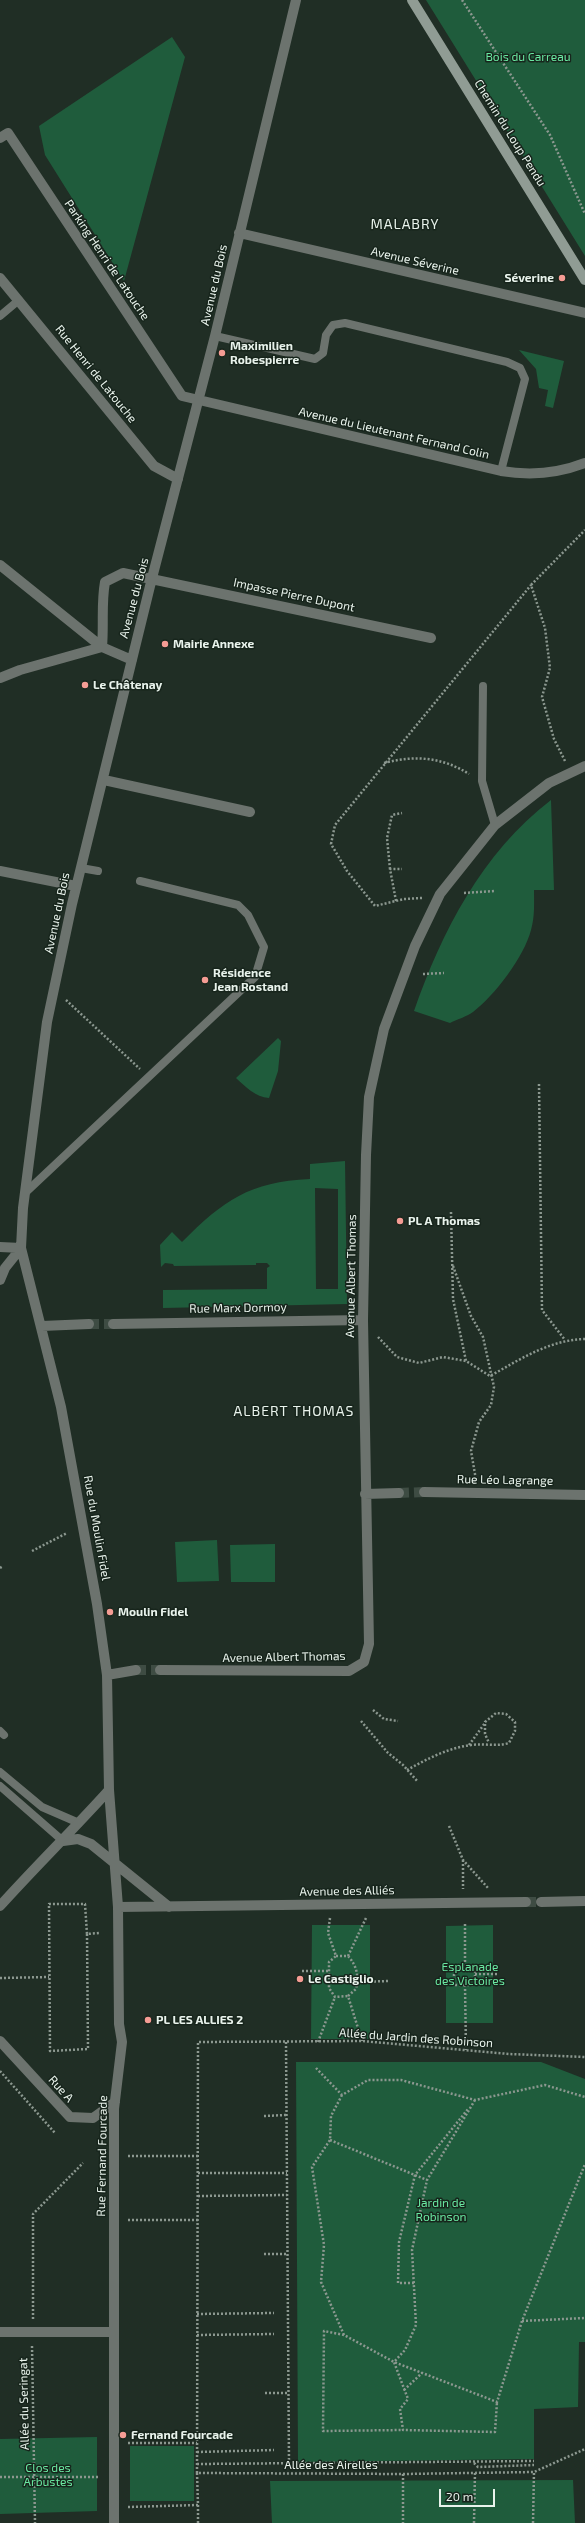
<!DOCTYPE html>
<html>
<head>
<meta charset="utf-8">
<style>
  body { margin:0 }
  #map { position:relative; width:585px; height:2523px; overflow:hidden; background:#202e25; font-family:"Exo 2",sans-serif }
  canvas { display:block }
  .scale { position:absolute; left:439px; top:2489px; width:56px; height:18px; box-sizing:border-box; border:2px solid #e9f3ec; border-top:0; padding-left:5px; font-size:12px; line-height:14px; white-space:nowrap; color:#e9f3ec; -webkit-text-stroke:3px #17251c; paint-order:stroke }
</style>
</head>
<body>
<div id="map">
<canvas width="585" height="2523"></canvas>
<div class="scale">20 m</div>
</div>
<script>
const ctx = document.querySelector('canvas').getContext('2d');
ctx.lineJoin = 'round';
function fillPath(path, color) {
  ctx.fillStyle = color;
  ctx.fill(path, 'evenodd');
}
function stroke(path, color, width, dash) {
  ctx.strokeStyle = color;
  ctx.lineWidth = width;
  ctx.lineCap = dash ? 'butt' : 'round';
  ctx.setLineDash(dash || []);
  ctx.stroke(path);
}
function label(font, color, halo, rows, align = 'center') {
  ctx.font = font + ' "Exo 2",sans-serif';
  ctx.lineWidth = 3;
  ctx.setLineDash([]);
  ctx.textBaseline = 'middle';
  ctx.strokeStyle = halo;
  ctx.fillStyle = color;
  for (const [text, x, y, turn = 0] of rows) {
    ctx.save();
    ctx.translate(x, y);
    ctx.rotate((+turn || 0) * Math.PI / 180);
    ctx.textAlign = isNaN(turn) ? turn : align;
    if (halo) ctx.strokeText(text, 0, 0);
    ctx.fillText(text, 0, 0);
    ctx.restore();
  }
}
const green = new Path2D(`
  M 426,0 L 585,0 L 585,256 Z
  M 172,37 L 185,57 L 124,281 L 45,155 L 39,126 Z
  M 519,350 L 564,361 L 553,408 L 545,406 L 548,390 L 539,388 L 536,369 Z
  M 551,800 L 554,890 L 534,890 C 534,903 535,916 531,930 C 524,957 495,995 473,1012 C 466,1017 458,1019 450,1023 L 414,1011 C 442,931 482,853 551,800 Z
  M 278,1038 L 281,1041 L 278,1071 L 269,1098 C 255,1097 246,1087 236,1078 Z
  M 345,1161 L 347,1304 L 163,1308 L 163,1290 L 267,1289 L 267,1268 L 270,1266 L 267,1263 L 256,1263 L 256,1265 L 174,1266 L 173,1264 L 165,1263 L 161,1267 L 160,1245 L 172,1232 L 182,1242 C 224,1200 249,1182 310,1179 L 310,1164 ZM 315,1188 L 338,1189 L 338,1289 L 316,1289 Z
  M 217,1540 L 219,1581 L 177,1582 L 175,1542 Z
  M 275,1544 L 275,1582 L 231,1582 L 230,1545 Z
  M 312,1925 L 370,1925 L 370,2039 L 311,2039 Z
  M 493,1925 L 493,2023 L 446,2023 L 446,1926 Z
  M 296,2062 L 541,2062 L 585,2079 L 585,2342 L 579,2342 L 578,2407 L 534,2409 L 534,2459 L 298,2462 Z
  M 97,2437 L 97,2511 L 0,2514 L 0,2439 Z
  M 130,2446 L 194,2446 L 194,2501 L 130,2501 Z
  M 573,2480 L 575,2523 L 272,2523 L 270,2481 Z`);
const streetTunnel = new Path2D(`
  M 89,1324 L 113,1324
  M 399,1493 L 424,1492
  M 136,1670 L 160,1670
  M 526,1902 L 541,1902`);
const path = new Path2D(`
  M 462,0 L 550,135 L 585,214
  M 565,761 L 554,739 L 542,697 L 550,668 L 545,628 L 531,585 L 585,530
  M 384,763 C 415,755 442,757 469,774
  M 390,869 L 387,838 L 392,815 L 402,813
  M 464,893 L 494,891
  M 422,898 L 404,899 L 375,906 L 347,871 L 331,844 L 335,825 L 531,585
  M 396,901 L 390,869 L 402,869
  M 423,974 L 444,973
  M 66,1000 L 140,1069
  M 539,1084 L 542,1310 L 565,1340
  M 451,1212 L 453,1299 L 466,1361
  M 453,1266 L 471,1316 L 483,1337 L 494,1387 L 491,1405 L 479,1422 L 471,1451 L 476,1480
  M 378,1337 L 397,1357 L 419,1363 L 443,1357 L 466,1361 L 490,1376 C 521,1359 549,1340 585,1339
  M 32,1551 L 67,1533
  M 0,1568 L 3,1566
  M 373,1710 L 384,1719 L 398,1721
  M 361,1721 L 388,1753 L 403,1765 L 418,1782
  M 469,1745 L 485,1723
  M 407,1770 C 427,1759 448,1748 471,1745 C 485,1743 496,1747 509,1743 L 515,1731 L 515,1722 L 506,1714 L 496,1713 L 485,1722 L 485,1734 L 489,1743
  M 449,1826 L 463,1860 L 488,1888
  M 463,1860 L 463,1889
  M 330,1918 L 328,1933 L 336,1956 L 329,1962 L 329,1988 L 335,1997 L 348,1996
  M 465,1924 L 465,1968
  M 87,1934 L 88,2049 L 50,2051 L 49,1904 L 85,1904 L 87,1934 L 99,1933
  M 336,1956 L 348,1956 C 357,1966 359,1976 356,1989 L 348,1996 L 362,2041
  M 348,1956 L 366,1918
  M 454,1968 L 475,1968 L 475,1985 L 454,1985 Z
  M 302,1971 L 328,1971
  M 475,1974 L 497,1974
  M 0,1978 L 49,1977
  M 358,1982 L 388,1981
  M 465,1985 L 466,2050
  M 286,2042 L 289,2465
  M 318,2042 L 335,1997
  M 316,2068 L 342,2095 L 368,2080 L 401,2080 L 475,2100 L 545,2085 L 585,2097
  M 0,2071 L 55,2133
  M 342,2095 L 331,2116 L 330,2140 L 312,2167 L 324,2245 L 321,2282 L 344,2335 L 394,2362 L 497,2402 L 522,2321 L 585,2164
  M 475,2100 L 427,2180 L 412,2250 L 416,2325 L 405,2350 L 394,2362 L 408,2399 L 400,2409 L 403,2430 L 495,2432 L 497,2402
  M 264,2116 L 286,2115
  M 330,2140 L 427,2180
  M 128,2156 L 198,2156
  M 198,2173 L 287,2173
  M 198,2196 L 287,2195
  M 128,2220 L 198,2220
  M 264,2254 L 288,2254
  M 414,2283 L 398,2283 L 399,2242 L 415,2175 L 468,2109
  M 197,2314 L 274,2313
  M 33,2319 L 33,2214 L 83,2163
  M 522,2321 L 585,2318
  M 197,2335 L 274,2334
  M 344,2335 L 324,2331 L 323,2431 L 403,2430
  M 32,2346 L 35,2523
  M 404,2390 L 422,2373
  M 265,2393 L 288,2393
  M 128,2443 L 197,2443
  M 197,2452 L 274,2450
  M 474,2463 L 478,2467 L 534,2465
  M 197,2464 L 534,2461
  M 197,2473 L 198,2042 L 362,2041 L 509,2054 L 585,2057
  M 403,2474 L 403,2523
  M 0,2477 L 99,2477
  M 198,2505 L 198,2523
  M 128,2507 L 198,2505 L 197,2473 L 403,2474 L 534,2472 L 585,2449
  M 474,2523 L 475,2472
  M 533,2523 L 534,2472`);
const lane = new Path2D(`
  M 0,316 L 19,300
  M 215,336 L 315,359 L 323,353 L 326,335 L 333,325 L 345,323 L 507,362 L 520,368 L 525,379 L 501,471
  M 483,686 L 482,781 L 495,825
  M 81,868 L 98,871
  M 25,1193 L 255,977 L 264,947 L 248,915 L 238,905 L 140,881
  M 0,1731 L 4,1735
  M 0,1772 L 42,1807 L 79,1823
  M 0,1786 L 63,1841`);
const street = new Path2D(`
  M 0,138 L 8,133 L 182,396 L 501,471 C 531,476 557,474 585,463
  M 239,233 L 585,313
  M 0,278 L 154,466 L 178,479
  M 0,565 L 102,647
  M 132,660 L 102,647 C 104,624 101,604 105,582 L 123,573 L 431,638
  M 0,678 L 20,670 L 102,647
  M 104,780 L 250,812
  M 0,871 L 76,886
  M 0,1247 L 21,1248
  M 0,1280 L 5,1268 L 21,1248
  M 113,1324 L 363,1320
  M 42,1326 L 89,1324
  M 424,1492 L 585,1495
  M 365,1494 L 399,1493
  M 160,1670 L 349,1671 L 364,1662 L 369,1644 L 363,1320 L 366,1155 L 369,1097 L 384,1029 L 415,946 L 440,894 L 495,825 L 549,783 L 585,766
  M 107,1675 L 136,1670
  M 63,1841 L 78,1839 L 91,1844 L 169,1907
  M 541,1902 L 585,1901
  M 0,1906 C 36,1866 73,1830 109,1790
  M 118,1907 L 526,1902
  M 0,2041 L 70,2117 L 93,2118 L 115,2102
  M 0,2332 L 114,2332
  M 114,2523 L 114,2109 L 122,2042 L 119,2024 L 118,1907 L 109,1790 L 107,1675 L 97,1604 L 61,1407 L 21,1248 L 23,1208 L 47,1022 L 72,904 L 152,578 L 215,336 L 296,0`);
const secondary = new Path2D(`
  M 412,0 L 585,280`);
const markers = [
  [562,278,4,"#f59c94"],
  [222,353,4,"#f59c94"],
  [165,644,4,"#f59c94"],
  [85,685,4,"#f59c94"],
  [205,980,4,"#f59c94"],
  [400,1221,4,"#f59c94"],
  [110,1612,4,"#f59c94"],
  [300,1979,4,"#f59c94"],
  [148,2020,4,"#f59c94"],
  [123,2435,4,"#f59c94"]
];
const parkNames = [
  ["Bois du Carreau",528,57],
  ["Esplanade",470,1967],
  ["des Victoires",470,1981],
  ["Jardin de",441,2203],
  ["Robinson",441,2217],
  ["Clos des",48,2468],
  ["Arbustes",48,2482]
];
const streetNames = [
  ["Chemin du Loup Pendu",510,133,58],
  ["Parking Henri de Latouche",107,260,56],
  ["Avenue Séverine",415,261,13],
  ["Avenue du Bois",214,285,-77],
  ["Rue Henri de Latouche",96,374,51],
  ["Avenue du Lieutenant Fernand Colin",394,433,13],
  ["Impasse Pierre Dupont",294,595,12],
  ["Avenue du Bois",134,598,-75],
  ["Avenue du Bois",57,913,-78],
  ["Avenue Albert Thomas",351,1276,-89],
  ["Rue Marx Dormoy",238,1308,-1],
  ["Rue Léo Lagrange",505,1480,1],
  ["Rue du Moulin Fidel",97,1528,80],
  ["Avenue Albert Thomas",284,1657,-1],
  ["Avenue des Alliés",347,1891,-1],
  ["Allée du Jardin des Robinson",416,2038,4],
  ["Rue A",61,2089,48],
  ["Rue Fernand Fourcade",102,2156,-89],
  ["Allée du Seringat",24,2404,-91],
  ["Allée des Airelles",331,2465]
];
const poiNames = [
  ["Séverine",554,278,"right"],
  ["Maximilien",230,346],
  ["Robespierre",230,360],
  ["Mairie Annexe",173,644],
  ["Le Châtenay",93,685],
  ["Résidence",213,973],
  ["Jean Rostand",213,987],
  ["PL A Thomas",408,1221],
  ["Moulin Fidel",118,1612],
  ["Le Castiglio",308,1979],
  ["PL LES ALLIES 2",156,2020],
  ["Fernand Fourcade",131,2435]
];
const quarterNames = [
  ["MALABRY",405,224],
  ["ALBERT THOMAS",294,1411]
];
fillPath(green, '#1f5c3c');
stroke(streetTunnel, '#3e4c43', 10, [10, 5]);
stroke(path, '#8c9890', 2.5, [2, 2]);
stroke(lane, '#6c736e', 8);
stroke(street, '#6c736e', 10);
stroke(secondary, '#909c94', 10);
for (const [x, y, r, color] of markers) {
  const dot = new Path2D();
  dot.arc(x, y, r, 0, 2 * Math.PI);
  ctx.fillStyle = color;
  ctx.fill(dot);
  stroke(dot, '#17251c', 1.5);
}
label('12px', '#6ae9a2', '#17251c', parkNames);
label('12px', '#e9f3ec', '#17251c', streetNames);
label('bold 12px', '#e9f3ec', '#17251c', poiNames, 'left');
ctx.letterSpacing = '1px';
label('14px', '#e9f3ec', '#17251c', quarterNames);
ctx.letterSpacing = '0px';
</script>
</body>
</html>
